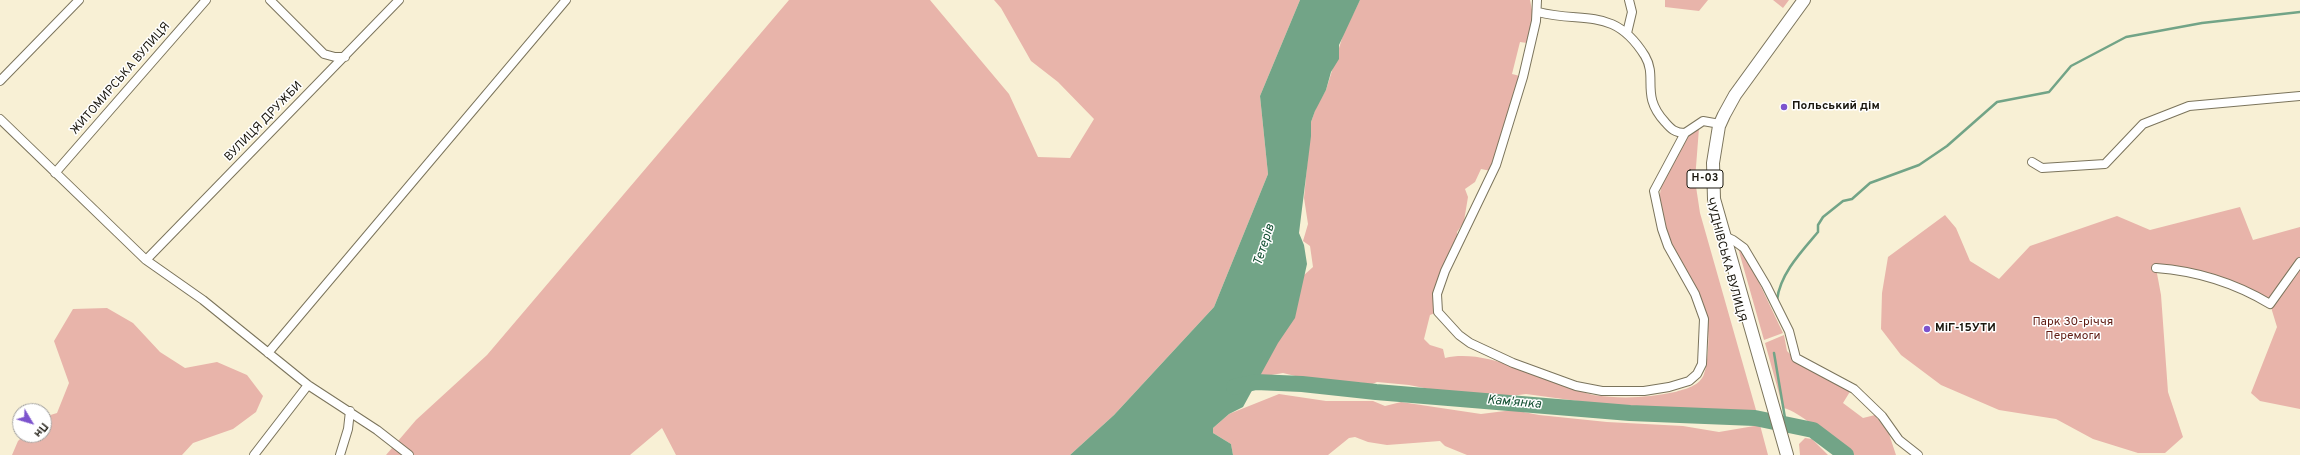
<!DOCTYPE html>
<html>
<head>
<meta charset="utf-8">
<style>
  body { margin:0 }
  #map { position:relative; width:2300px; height:455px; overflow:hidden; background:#f8f0d5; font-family:Overpass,sans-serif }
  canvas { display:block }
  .north { position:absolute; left:12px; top:403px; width:40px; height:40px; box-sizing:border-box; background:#fff; border:1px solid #a3a29f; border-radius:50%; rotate:128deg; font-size:11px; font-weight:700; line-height:16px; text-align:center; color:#1a170e }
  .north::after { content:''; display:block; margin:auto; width:14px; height:18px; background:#7c53cd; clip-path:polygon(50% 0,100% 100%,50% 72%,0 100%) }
</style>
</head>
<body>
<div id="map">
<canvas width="2300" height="455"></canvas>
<div class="north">Пн</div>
</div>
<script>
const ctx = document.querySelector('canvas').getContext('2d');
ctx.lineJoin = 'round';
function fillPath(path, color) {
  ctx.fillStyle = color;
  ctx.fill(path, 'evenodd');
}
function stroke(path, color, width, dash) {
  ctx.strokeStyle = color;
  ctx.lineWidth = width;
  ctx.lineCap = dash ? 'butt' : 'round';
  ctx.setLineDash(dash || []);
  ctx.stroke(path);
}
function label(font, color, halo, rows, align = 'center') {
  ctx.font = font + ' Overpass,sans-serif';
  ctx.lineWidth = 3;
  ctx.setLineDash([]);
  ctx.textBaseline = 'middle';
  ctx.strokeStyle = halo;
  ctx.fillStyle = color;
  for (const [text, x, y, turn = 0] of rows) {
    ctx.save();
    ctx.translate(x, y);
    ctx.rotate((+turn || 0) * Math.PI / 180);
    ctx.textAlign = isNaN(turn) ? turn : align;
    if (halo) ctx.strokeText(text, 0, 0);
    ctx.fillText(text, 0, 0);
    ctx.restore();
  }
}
const green = new Path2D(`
  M 789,0 L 930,0 L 1009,94 L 1038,157 L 1070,158 L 1094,119 L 1058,82 L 1031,61 L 1001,8 L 994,0 L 1300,0 L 1260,96 L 1268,174 L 1214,307 L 1114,415 L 1070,455 L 676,455 L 662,428 L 630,455 L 386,455 L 416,420 L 487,355 Z
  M 1360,0 L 1530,0 L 1533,15 L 1527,43 L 1520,42 L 1512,74 L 1520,76 L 1491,171 L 1481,169 L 1475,182 L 1465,189 L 1468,197 L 1465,215 L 1464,222 L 1457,232 L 1457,238 L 1435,313 L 1430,315 L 1424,339 L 1430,345 L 1443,349 L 1445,358 C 1483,349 1532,374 1568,386 C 1576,389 1585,393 1593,395 C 1620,399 1648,398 1675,392 C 1685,389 1700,386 1704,374 C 1707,366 1707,358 1708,350 C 1715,286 1656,252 1660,194 C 1661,179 1672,165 1678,153 C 1683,144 1688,130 1699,128 L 1695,180 L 1700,213 L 1756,410 L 1738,414 L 1710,409 L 1698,414 L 1685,410 L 1667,414 L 1651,408 L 1630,410 L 1600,404 L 1526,394 L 1503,397 L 1465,396 L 1409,385 L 1377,382 L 1368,386 L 1364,383 L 1353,382 L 1328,384 L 1283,373 L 1254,378 L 1304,275 L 1313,267 L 1310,246 L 1303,241 L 1308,224 L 1304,198 L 1311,122 L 1317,105 L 1326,90 L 1344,32 Z
  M 1665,0 L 1708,0 L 1699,11 L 1665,7 Z
  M 1773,0 L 1789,0 L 1783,8 Z
  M 2240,207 L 2253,240 L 2300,227 L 2300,409 L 2260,401 L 2251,393 L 2277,327 L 2270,304 L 2248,290 L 2156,268 L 2161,295 L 2168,392 L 2183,437 L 2165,453 L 2138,453 L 2093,439 L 2056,419 L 1999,410 L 1941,385 L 1901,355 L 1881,329 L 1882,293 L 1888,257 L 1945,215 L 1956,228 L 1970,261 L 1999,279 L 2030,246 L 2117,216 L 2150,230 Z
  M 1738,248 L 1744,251 L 1783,333 L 1764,340 Z
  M 107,308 L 133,323 L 160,352 L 185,368 L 217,362 L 247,375 L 263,396 L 256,412 L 233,429 L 193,443 L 182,455 L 12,455 L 18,441 L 24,435 L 44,435 L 44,417 L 57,413 L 69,383 L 54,341 L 73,309 Z
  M 1784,335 L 1787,351 L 1792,356 L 1851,390 L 1843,403 L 1863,418 L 1875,415 L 1889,434 L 1896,455 L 1843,455 C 1833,441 1800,411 1783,408 L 1765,343 Z
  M 1279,394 L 1326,401 L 1373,401 L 1385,406 L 1401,402 L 1481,414 L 1513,410 L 1539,415 L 1607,422 L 1683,426 L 1719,432 L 1760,425 L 1768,455 L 1467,455 L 1445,446 L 1440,441 L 1387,445 L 1368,442 L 1355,437 L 1349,438 L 1328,455 L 1233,455 L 1231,444 L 1213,433 L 1213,428 L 1229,414 Z
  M 1805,438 L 1812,439 L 1828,455 L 1800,455 L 1799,444 Z`);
const water = new Path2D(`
  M 1300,0 L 1360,0 L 1339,45 L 1339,59 L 1331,72 L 1326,90 L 1315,111 L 1311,122 L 1311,136 L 1299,233 L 1304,245 L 1307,264 L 1295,318 L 1278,343 L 1243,407 L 1229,414 L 1213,428 L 1213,433 L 1231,444 L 1233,455 L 1070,455 L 1114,415 L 1214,307 L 1268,174 L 1260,96 Z`);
const stream = new Path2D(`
  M 1777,300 C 1780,274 1801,252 1818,232 L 1818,225 L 1823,217 L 1843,201 L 1852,199 L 1870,183 L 1919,165 L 1947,146 L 1997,102 L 2049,92 L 2071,66 L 2126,37 L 2202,23 L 2300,12
  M 1774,353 L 1786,424`);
const river = new Path2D(`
  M 1234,387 L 1256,382 L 1302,384 L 1376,392 L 1630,413 L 1755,418 L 1813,430 L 1846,455`);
const street = new Path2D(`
  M 270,0 L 324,54 L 335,57 L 345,57
  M 1537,0 L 1536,21 L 1523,77 L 1496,165 L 1445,271 L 1437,294 L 1438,312 L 1459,335 L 1470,343 L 1513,363 L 1576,386 L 1602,391 L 1644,391 L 1669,387 L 1689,381 L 1697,374 L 1702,364 L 1704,319 L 1695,294 L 1668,246 L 1662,229 L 1654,191 L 1685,133 L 1703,121 L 1720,124
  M 1538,12 C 1585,24 1614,6 1645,56 C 1658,78 1640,95 1665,122 C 1671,129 1675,133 1685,133
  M 1627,33 L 1632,12 L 1629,0
  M 0,81 L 79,0
  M 0,119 L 146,260 L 203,300 L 308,385 L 377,430 L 409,455
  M 2032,162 L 2042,168 L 2105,164 L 2143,124 L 2189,106 L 2300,96
  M 55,173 L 206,0
  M 1724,236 L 1733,240 L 1744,248 L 1766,285 L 1789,331 L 1796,358 L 1854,389 L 1882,416 L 1899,440 L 1918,455
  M 146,260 L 399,0
  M 2156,268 C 2197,271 2235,283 2270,304 L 2300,262
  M 268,353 L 566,0
  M 254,455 L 308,385
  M 340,455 L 348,429 L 350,411`);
const primary = new Path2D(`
  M 1787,455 L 1714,199 L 1713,163 L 1719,126 L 1724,115 L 1735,95 L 1804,0`);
const markers = [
  [1784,107,4,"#7c53cd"],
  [1927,329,4,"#7c53cd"]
];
const shields = [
  [1705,179,36]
];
const shieldNames = [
  ["Н-03",1705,179]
];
const streetNames = [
  ["ЖИТОМИРСЬКА ВУЛИЦЯ",121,79,-49],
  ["ВУЛИЦЯ ДРУЖБИ",264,122,-46],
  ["ЧУДНІВСЬКА ВУЛИЦЯ",1725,260,75]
];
const poiNames = [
  ["Польський дім",1792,107],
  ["МіГ-15УТИ",1935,329]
];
const parkNames = [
  ["Парк 30-річчя",2073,323],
  ["Перемоги",2073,337]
];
const waterNames = [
  ["Тетерів",1265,245,-72],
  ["Кам'янка",1514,403,5]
];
fillPath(green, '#e8b4aa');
fillPath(water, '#72a487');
stroke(stream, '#72a487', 2.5);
stroke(river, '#72a487', 16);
stroke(street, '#7b745c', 10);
stroke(primary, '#7b745c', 14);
stroke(street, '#fff', 8);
stroke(primary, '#fff', 12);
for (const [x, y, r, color] of markers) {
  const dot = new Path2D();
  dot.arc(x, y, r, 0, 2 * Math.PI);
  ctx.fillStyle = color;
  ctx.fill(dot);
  stroke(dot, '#fff', 1.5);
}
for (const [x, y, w] of shields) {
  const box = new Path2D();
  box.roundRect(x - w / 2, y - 9, w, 18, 3);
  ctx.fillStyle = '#fff';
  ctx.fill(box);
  stroke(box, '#1a170e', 1);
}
label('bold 11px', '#1a170e', null, shieldNames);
label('12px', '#1a170e', '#fff', streetNames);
label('bold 12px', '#1a170e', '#fff', poiNames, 'left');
label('12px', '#5f1c13', '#fff', parkNames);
label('italic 13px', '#165235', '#fff', waterNames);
</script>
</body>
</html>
